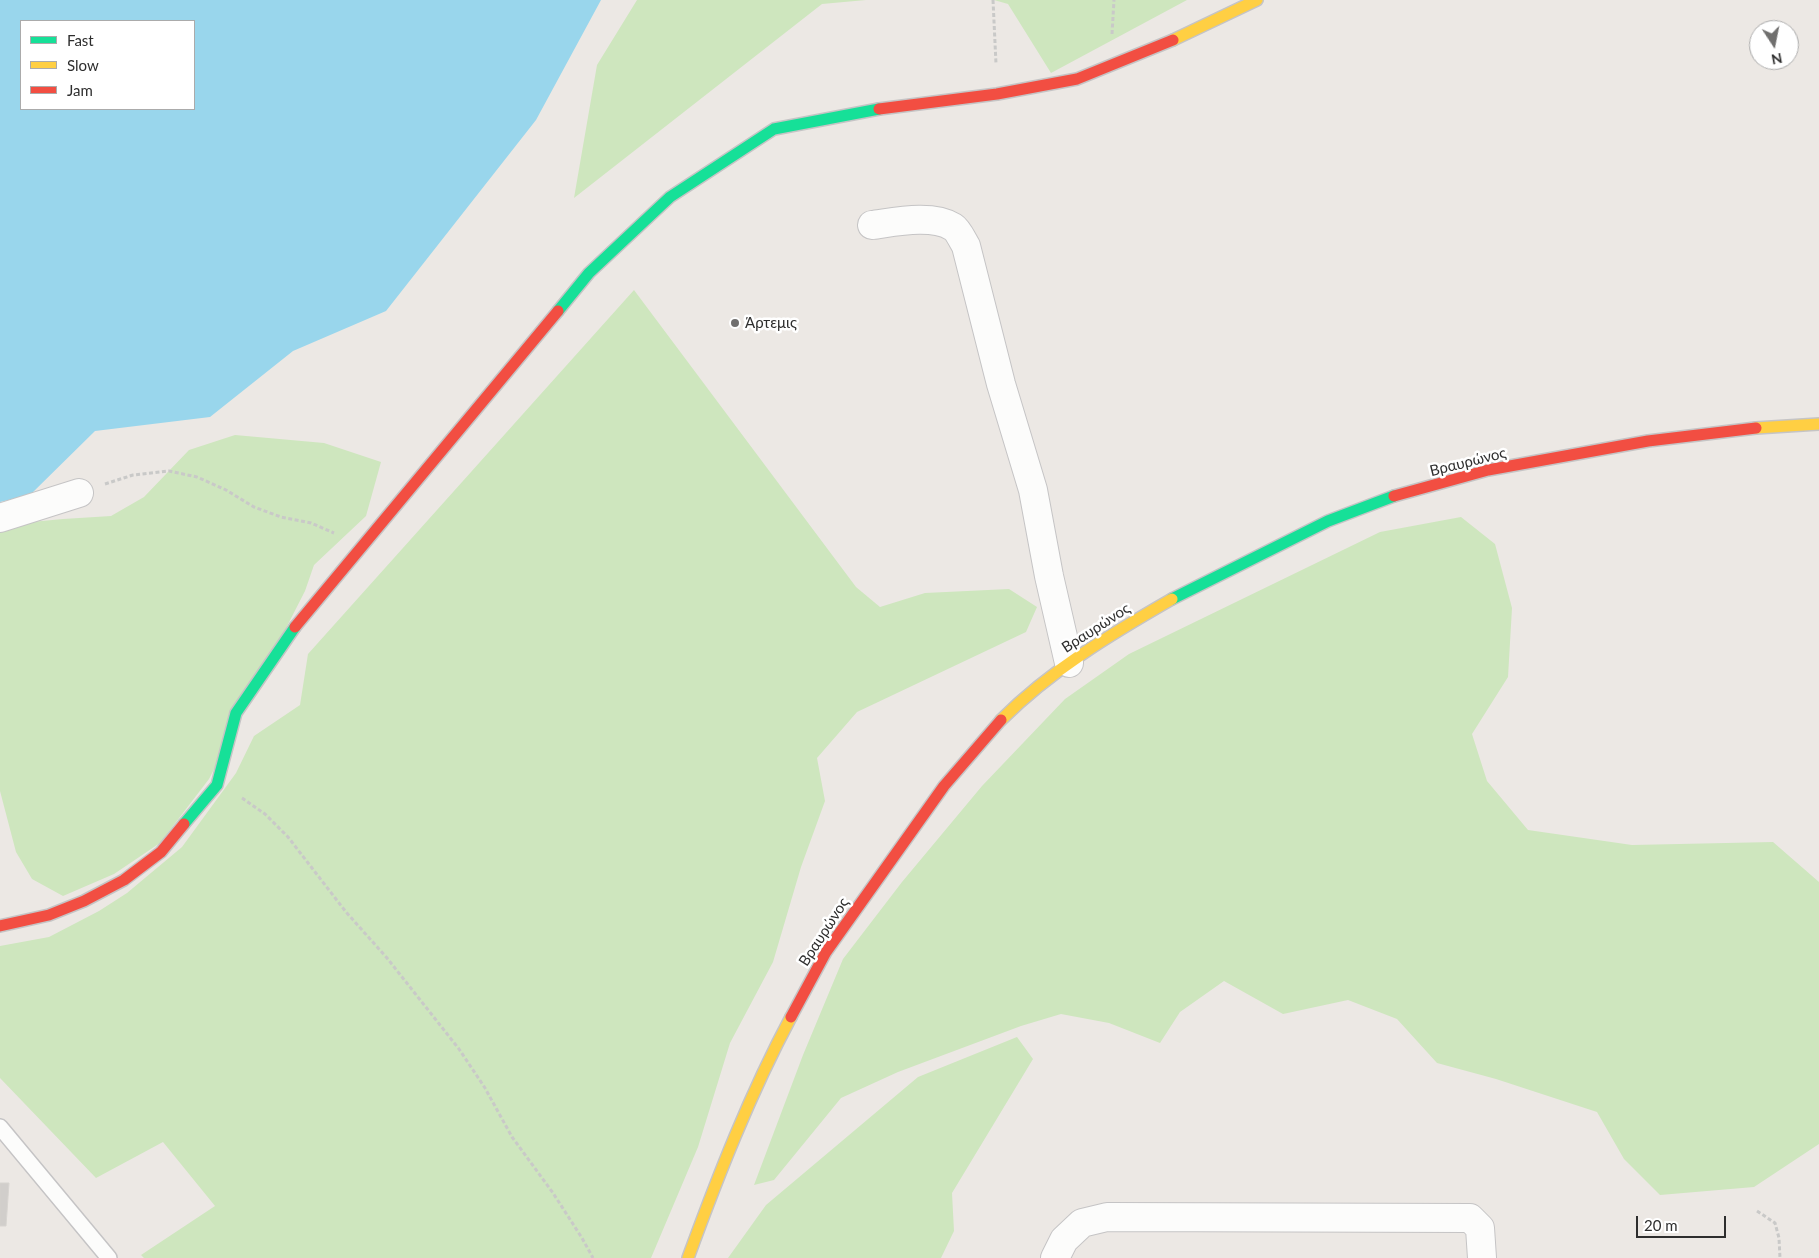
<!DOCTYPE html>
<html>
<head>
<meta charset="utf-8">
<style>
  body { margin:0 }
  #map { position:relative; width:1819px; height:1258px; overflow:hidden; background:#ece8e4; font-family:Lato,sans-serif }
  canvas { display:block }
  .legend { position:absolute; left:20px; top:20px; width:175px; height:90px; box-sizing:border-box; background:#fff; border:1px solid #ababab; margin:0; padding:6px 9px; list-style:none; font-size:15px; color:#2e2e2e }
  .legend li { display:flex; align-items:center; gap:10px; height:25px }
  .legend b { width:25px; border:1px solid #ababab }
  .north { position:absolute; left:1749px; top:20px; width:50px; height:50px; box-sizing:border-box; background:#fff; border:1px solid #ababab; border-radius:50%; rotate:169deg; font-size:14px; font-weight:700; line-height:20px; text-align:center; color:#2e2e2e }
  .north::after { content:''; display:block; margin:auto; width:18px; height:22px; background:#706f6e; clip-path:polygon(50% 0,100% 100%,50% 72%,0 100%) }
  .scale { position:absolute; left:1636px; top:1216px; width:90px; height:22px; box-sizing:border-box; border:2px solid #2e2e2e; border-top:0; padding-left:6px; font-size:15px; line-height:18px; white-space:nowrap; color:#2e2e2e; -webkit-text-stroke:4px #fff; paint-order:stroke }
</style>
</head>
<body>
<div id="map">
<canvas width="1819" height="1258"></canvas>
<ul class="legend">
<li><b style="height:6px;background:#16e098"></b>Fast</li>
<li><b style="height:6px;background:#ffcf43"></b>Slow</li>
<li><b style="height:6px;background:#f24e42"></b>Jam</li>
</ul>
<div class="north">N</div>
<div class="scale">20 m</div>
</div>
<script>
const ctx = document.querySelector('canvas').getContext('2d');
ctx.lineJoin = 'round';
function fillPath(path, color) {
  ctx.fillStyle = color;
  ctx.fill(path, 'evenodd');
}
function stroke(path, color, width, dash) {
  ctx.strokeStyle = color;
  ctx.lineWidth = width;
  ctx.lineCap = dash ? 'butt' : 'round';
  ctx.setLineDash(dash || []);
  ctx.stroke(path);
}
function label(font, color, halo, rows, align = 'center') {
  ctx.font = font + ' Lato,sans-serif';
  ctx.lineWidth = 5;
  ctx.setLineDash([]);
  ctx.textBaseline = 'middle';
  ctx.strokeStyle = halo;
  ctx.fillStyle = color;
  for (const [text, x, y, turn = 0] of rows) {
    ctx.save();
    ctx.translate(x, y);
    ctx.rotate((+turn || 0) * Math.PI / 180);
    ctx.textAlign = isNaN(turn) ? turn : align;
    if (halo) ctx.strokeText(text, 0, 0);
    ctx.fillText(text, 0, 0);
    ctx.restore();
  }
}
const green = new Path2D(`
  M 637,0 L 866,0 L 822,4 L 574,198 L 597,65 Z
  M 994,0 L 1187,0 L 1051,73 L 1008,4 Z
  M 634,290 L 856,587 L 880,607 L 925,593 L 1009,589 L 1037,607 L 1026,632 L 857,712 L 817,758 L 825,801 L 801,867 L 773,962 L 730,1043 L 698,1147 L 651,1258 L 144,1258 L 141,1255 L 215,1206 L 163,1142 L 96,1178 L 0,1078 L 0,946 L 49,937 L 99,911 L 127,893 L 182,847 L 236,773 L 254,736 L 300,705 L 308,654 Z
  M 235,435 L 324,443 L 381,462 L 366,516 L 314,565 L 305,591 L 209,779 L 160,843 L 114,874 L 63,896 L 32,879 L 16,852 L 0,791 L 0,525 L 63,519 L 111,516 L 144,497 L 189,450 Z
  M 1461,517 L 1495,544 L 1512,608 L 1508,677 L 1472,734 L 1487,781 L 1528,830 L 1632,845 L 1773,842 L 1819,882 L 1819,1144 L 1754,1187 L 1660,1195 L 1624,1159 L 1597,1112 L 1496,1079 L 1437,1063 L 1397,1019 L 1348,1000 L 1283,1014 L 1224,981 L 1180,1012 L 1160,1043 L 1109,1023 L 1061,1014 L 1021,1026 L 898,1072 L 841,1098 L 774,1180 L 754,1185 L 803,1055 L 843,959 L 902,882 L 982,786 L 1065,699 L 1129,654 L 1380,532 Z
  M 1017,1037 L 1033,1059 L 952,1193 L 954,1231 L 941,1258 L 728,1258 L 766,1205 L 918,1077 Z`);
const water = new Path2D(`
  M 0,0 L 601,0 L 536,120 L 386,311 L 293,351 L 210,417 L 95,431 L 30,495 L 0,502 ZM 21,21 L 194,21 L 194,109 L 21,109 Z`);
const building = new Path2D(`
  M 0,1183 L 9,1183 L 6,1226 L 0,1226 Z`);
const path = new Path2D(`
  M 993,0 L 996,64
  M 1112,34 L 1114,0
  M 105,484 L 133,475 L 169,471 L 197,477 L 226,490 L 254,507 L 281,517 L 311,523 L 334,533
  M 242,798 L 265,814 L 288,837 L 346,912 L 387,958 L 459,1049 L 485,1088 L 512,1137 L 553,1193 L 582,1238 L 593,1258
  M 1757,1211 L 1775,1223 L 1779,1238 L 1780,1258`);
const lane = new Path2D(`
  M 0,1127 L 109,1258`);
const street = new Path2D(`
  M 872,225 C 895,222 932,214 953,227 C 958,230 963,241 966,246 L 1001,384 L 1033,490 L 1049,576 L 1069,663
  M 0,518 L 79,493
  M 1055,1258 L 1064,1240 L 1082,1223 L 1107,1217 L 1470,1218 L 1480,1228 L 1482,1258`);
const fast = new Path2D(`
  M 558,311 L 589,273 L 670,197 L 774,129 L 879,109
  M 1172,599 L 1328,521 L 1394,496
  M 184,824 L 217,785 L 236,713 L 295,627`);
const slow = new Path2D(`
  M 1173,40 L 1257,0
  M 1756,428 L 1819,424
  M 1001,720 C 1051,670 1111,634 1172,599
  M 688,1258 C 718,1176 750,1094 791,1017`);
const jam = new Path2D(`
  M 879,109 L 997,94 L 1077,79 L 1173,40
  M 1394,496 L 1488,470 L 1648,441 L 1756,428
  M 295,627 L 558,311
  M 0,926 L 49,915 L 84,901 L 124,880 L 161,852 L 184,824
  M 791,1017 L 826,952 L 944,786 L 1001,720`);
const markers = [
  [735,323,5,"#706f6e"]
];
const poiNames = [
  ["Άρτεμις",745,323]
];
const streetNames = [
  ["Βραυρώνος",1468,462,-14],
  ["Βραυρώνος",1096,628,-33],
  ["Βραυρώνος",824,932,-57]
];
fillPath(green, '#cee6be');
fillPath(water, '#99d6ec');
fillPath(building, '#d1cecb');
stroke(building, '#d7d4d0', 1);
stroke(lane, '#c5c4c5', 18);
stroke(street, '#c5c4c5', 30);
stroke(fast, '#c5c4c5', 14);
stroke(slow, '#c5c4c5', 14);
stroke(jam, '#c5c4c5', 14);
stroke(path, '#c9c9c8', 3, [4, 2.5]);
stroke(lane, '#fcfcfb', 15);
stroke(street, '#fcfcfb', 28);
stroke(fast, '#16e098', 11);
stroke(slow, '#ffcf43', 11);
stroke(jam, '#f24e42', 11);
for (const [x, y, r, color] of markers) {
  const dot = new Path2D();
  dot.arc(x, y, r, 0, 2 * Math.PI);
  ctx.fillStyle = color;
  ctx.fill(dot);
  stroke(dot, '#fff', 2);
}
label('15px', '#2e2e2e', '#fff', poiNames, 'left');
label('15px', '#2e2e2e', '#fff', streetNames);
</script>
</body>
</html>
